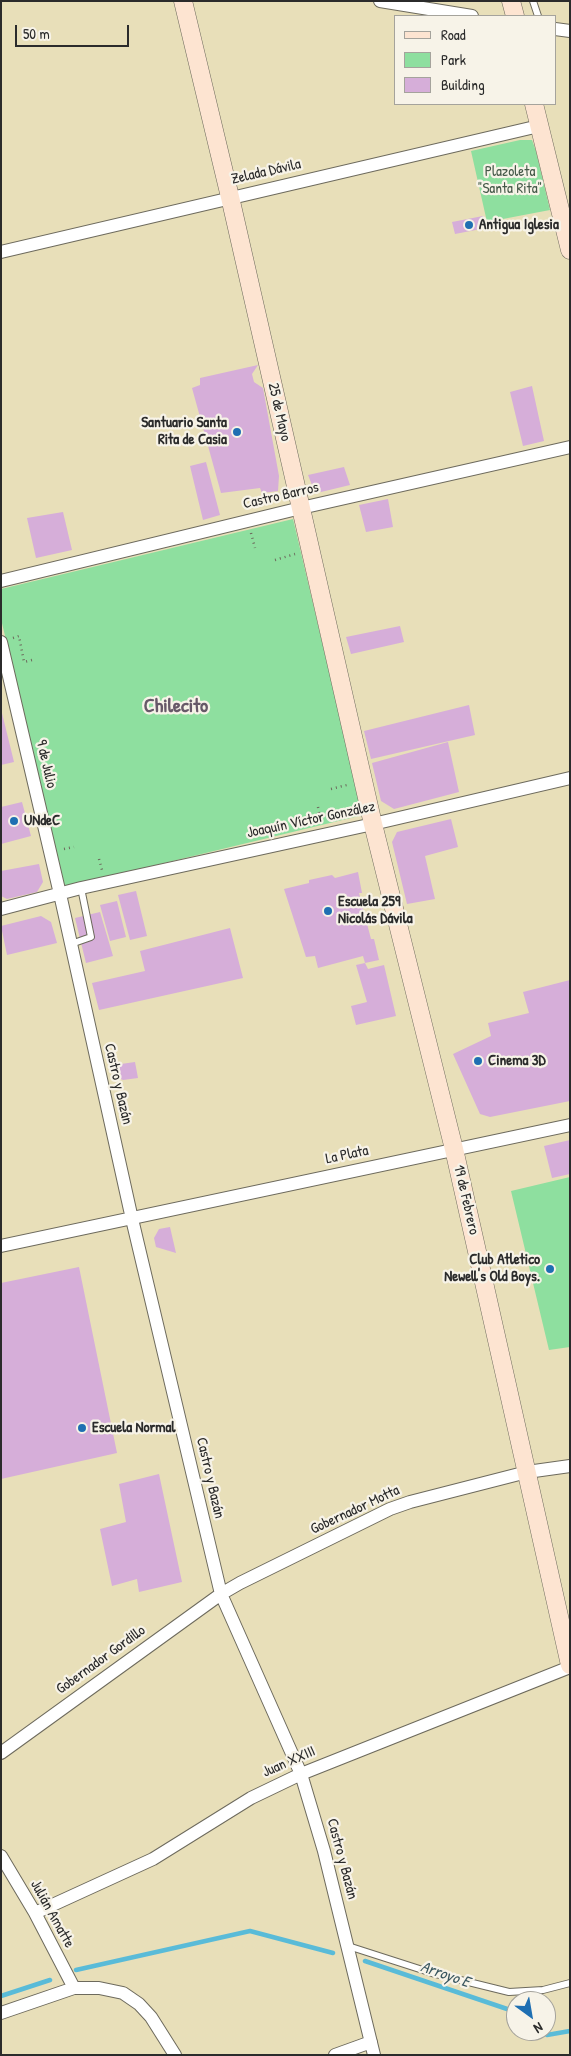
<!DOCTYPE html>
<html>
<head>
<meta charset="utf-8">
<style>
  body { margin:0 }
  #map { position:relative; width:571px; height:2056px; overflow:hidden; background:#e8dfb9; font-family:"Patrick Hand",sans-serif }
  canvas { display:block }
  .frame { position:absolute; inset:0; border:2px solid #2b2b2b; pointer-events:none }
  .legend { position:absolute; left:394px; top:15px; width:162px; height:90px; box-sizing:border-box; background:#f7f3e8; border:1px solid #a5a39c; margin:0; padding:6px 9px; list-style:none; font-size:15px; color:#2b2b2b }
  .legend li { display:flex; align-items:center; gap:10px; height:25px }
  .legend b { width:25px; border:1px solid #a5a39c }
  .north { position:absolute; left:506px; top:1991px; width:50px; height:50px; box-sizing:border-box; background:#f7f3e8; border:1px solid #a5a39c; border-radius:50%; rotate:148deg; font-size:14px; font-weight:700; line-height:20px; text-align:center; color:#2b2b2b }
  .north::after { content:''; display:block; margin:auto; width:18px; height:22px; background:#1f6fb2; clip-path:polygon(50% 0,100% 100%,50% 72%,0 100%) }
  .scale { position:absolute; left:15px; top:25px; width:114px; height:22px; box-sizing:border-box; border:2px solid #2b2b2b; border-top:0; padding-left:6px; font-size:15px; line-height:18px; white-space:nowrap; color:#2b2b2b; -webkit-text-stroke:4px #f7f3e8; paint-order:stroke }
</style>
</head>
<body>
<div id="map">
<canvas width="571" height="2056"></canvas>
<div class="frame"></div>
<ul class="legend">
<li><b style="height:6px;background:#fde4d1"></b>Road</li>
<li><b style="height:14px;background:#8edf9f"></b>Park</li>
<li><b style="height:14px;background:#d6aed9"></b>Building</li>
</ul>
<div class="north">N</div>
<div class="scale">50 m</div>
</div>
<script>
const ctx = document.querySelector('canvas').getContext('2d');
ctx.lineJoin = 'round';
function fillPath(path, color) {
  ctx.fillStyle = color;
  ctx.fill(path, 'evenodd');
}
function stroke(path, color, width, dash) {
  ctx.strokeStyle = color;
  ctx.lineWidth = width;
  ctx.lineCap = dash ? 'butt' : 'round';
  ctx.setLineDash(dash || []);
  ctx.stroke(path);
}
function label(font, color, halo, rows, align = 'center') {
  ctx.font = font + ' "Patrick Hand",sans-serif';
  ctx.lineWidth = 4.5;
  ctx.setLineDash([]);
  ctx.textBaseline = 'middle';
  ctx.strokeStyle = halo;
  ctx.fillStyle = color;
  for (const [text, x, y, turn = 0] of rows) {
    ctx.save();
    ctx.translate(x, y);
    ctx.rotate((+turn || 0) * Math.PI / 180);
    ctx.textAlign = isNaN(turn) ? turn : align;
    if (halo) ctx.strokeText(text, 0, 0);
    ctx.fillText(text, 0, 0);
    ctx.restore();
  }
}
const green = new Path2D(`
  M 520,140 L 532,140 L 536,151 L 550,210 L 487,222 L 471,151 Z
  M 293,519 L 363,815 L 65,887 L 1,619 L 1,589 Z
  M 570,1177 L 570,1347 L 549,1350 L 511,1191 Z`);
const stream = new Path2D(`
  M 365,1961 L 516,2012
  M 76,1970 L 250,1931 L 333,1953
  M 1,1996 L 50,1980
  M 544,2031 L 547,2035 L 570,2031`);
const building = new Path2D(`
  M 483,216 L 486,228 L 455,234 L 452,222 Z
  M 258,365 L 252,374 L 254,382 L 263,388 L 279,476 L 278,491 L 262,493 L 260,488 L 221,493 L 192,388 L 200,385 L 200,378 Z
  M 532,386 L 544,441 L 523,446 L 510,392 Z
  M 206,462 L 220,515 L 203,520 L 190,466 Z
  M 344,467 L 350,485 L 321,492 L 312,485 L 308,475 Z
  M 388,499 L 393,527 L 366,532 L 359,505 Z
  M 63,512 L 72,550 L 36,558 L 27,518 Z
  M 400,626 L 404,642 L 351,654 L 346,637 Z
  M 469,705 L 475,735 L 371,759 L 364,731 Z
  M 1,709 L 14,762 L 1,765 Z
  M 448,742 L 459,792 L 394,809 L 381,801 L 372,763 Z
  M 22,802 L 31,836 L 1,844 L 1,807 Z
  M 451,819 L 458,847 L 425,856 L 435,899 L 407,904 L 392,842 L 397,832 Z
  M 39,864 L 43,882 L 37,892 L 7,899 L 1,896 L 1,871 Z
  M 358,872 L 362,893 L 359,893 L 371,939 L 374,939 L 379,960 L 365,963 L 368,969 L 384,965 L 396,1016 L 356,1025 L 351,1006 L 367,1002 L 356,965 L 365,963 L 363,956 L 318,968 L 315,956 L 306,957 L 284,889 L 309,883 L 309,880 L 332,875 L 335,878 Z
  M 136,891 L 147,936 L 130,940 L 118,895 Z
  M 117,901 L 126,937 L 110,941 L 100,905 Z
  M 100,912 L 113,956 L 86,963 L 75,918 Z
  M 41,916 L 51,922 L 57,943 L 7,955 L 1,926 Z
  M 230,928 L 243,978 L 99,1010 L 92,983 L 145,971 L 140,951 Z
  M 570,980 L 570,1101 L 490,1117 L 480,1114 L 453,1054 L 491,1036 L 488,1023 L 529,1013 L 523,992 Z
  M 135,1062 L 138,1078 L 123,1080 L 115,1076 L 114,1071 L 117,1067 L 121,1064 Z
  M 570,1140 L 570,1174 L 552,1178 L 544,1146 Z
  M 170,1227 L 176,1253 L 156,1247 L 154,1238 L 159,1229 Z
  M 79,1267 L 117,1453 L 1,1479 L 1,1283 Z
  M 159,1474 L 182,1582 L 139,1592 L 137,1579 L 112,1586 L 100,1529 L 126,1522 L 119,1484 Z`);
const path = new Path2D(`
  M 251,533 L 255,548
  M 275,560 L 295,554
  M 13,638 L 19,636 L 24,662 L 32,660
  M 331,789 L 347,785
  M 318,807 L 321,823
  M 64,849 L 74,847
  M 99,859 L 102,870`);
const lane = new Path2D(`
  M 533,1 L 538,16
  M 71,944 L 91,937 L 81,888
  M 348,1946 L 432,1973 L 509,1992 L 543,1990 L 570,1983`);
const street = new Path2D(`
  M 380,1 L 472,16
  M 555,29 L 570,31
  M 1,252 L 539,126
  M 1,581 L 301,508 L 570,447
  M 1,642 L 60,894 L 132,1219 L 221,1594 L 301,1774 L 324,1851 L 374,2055
  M 1,909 L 81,888 L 373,824 L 570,778
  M 1,1246 L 570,1125
  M 1,1753 L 221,1594 L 240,1583 L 390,1509 L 410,1502 L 527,1472 L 570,1466
  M 1,1856 L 35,1913 L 74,1988
  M 35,1913 L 153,1859 L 251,1798 L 301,1774 L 570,1667
  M 1,2013 L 74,1988 L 99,1988 L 123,1993 L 139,2004 L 151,2017 L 175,2055
  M 335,2055 L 371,2042`);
const secondary = new Path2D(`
  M 183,1 L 230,197 L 373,824 L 454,1149 L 570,1665
  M 511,1 L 515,16
  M 534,104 L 570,250`);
const markers = [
  [469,225,5,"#1f6fb2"],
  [237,432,5,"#1f6fb2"],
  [14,821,5,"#1f6fb2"],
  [328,911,5,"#1f6fb2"],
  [478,1061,5,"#1f6fb2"],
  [550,1269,5,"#1f6fb2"],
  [82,1428,5,"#1f6fb2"]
];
const streetNames = [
  ["Zelada Dávila",266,172,-13],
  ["25 de Mayo",279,412,77],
  ["Castro Barros",281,496,-13],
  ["9 de Julio",46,764,77],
  ["Joaquín Víctor González",311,820,-12],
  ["Castro y Bazán",118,1084,77],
  ["La Plata",347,1155,-12],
  ["19 de Febrero",466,1200,77],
  ["Castro y Bazán",210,1478,77],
  ["Gobernador Motta",355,1510,-25],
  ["Gobernador Gordillo",101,1660,-36],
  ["Juan XXIII",289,1762,-24],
  ["Castro y Bazán",342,1859,75],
  ["Julián Amatte",52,1914,61]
];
const parkNames = [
  ["Plazoleta",510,172],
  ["\"Santa Rita\"",510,189]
];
const poiNames = [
  ["Antigua Iglesia",479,225],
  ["Santuario Santa",227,423,"right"],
  ["Rita de Casia",227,440,"right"],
  ["UNdeC",24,821],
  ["Escuela 259",338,902],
  ["Nicolás Dávila",338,919],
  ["Cinema 3D",488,1061],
  ["Club Atletico",540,1260,"right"],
  ["Newell's Old Boys.",540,1277,"right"],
  ["Escuela Normal",92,1428]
];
const waterNames = [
  ["Arroyo E",445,1975,19]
];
const districtNames = [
  ["Chilecito",176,707]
];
fillPath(green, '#8edf9f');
stroke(stream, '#59bbd8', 4.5);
fillPath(building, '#d6aed9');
stroke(lane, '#6d6a5d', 8);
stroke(street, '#6d6a5d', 14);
stroke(secondary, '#6d6a5d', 19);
stroke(path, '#6d6a5d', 2.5, [1, 4]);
stroke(lane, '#fff', 6);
stroke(street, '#fff', 12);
stroke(secondary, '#fde4d1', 18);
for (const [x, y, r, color] of markers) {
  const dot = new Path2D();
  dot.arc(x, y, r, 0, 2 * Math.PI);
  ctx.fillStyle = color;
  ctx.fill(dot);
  stroke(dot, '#f7f3e8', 2);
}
label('15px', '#2b2b2b', '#f7f3e8', streetNames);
label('15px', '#445848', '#f7f3e8', parkNames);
label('bold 15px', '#2b2b2b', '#f7f3e8', poiNames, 'left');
label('italic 16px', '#39565f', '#f7f3e8', waterNames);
label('bold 20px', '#675968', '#f7f3e8', districtNames);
</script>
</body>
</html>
